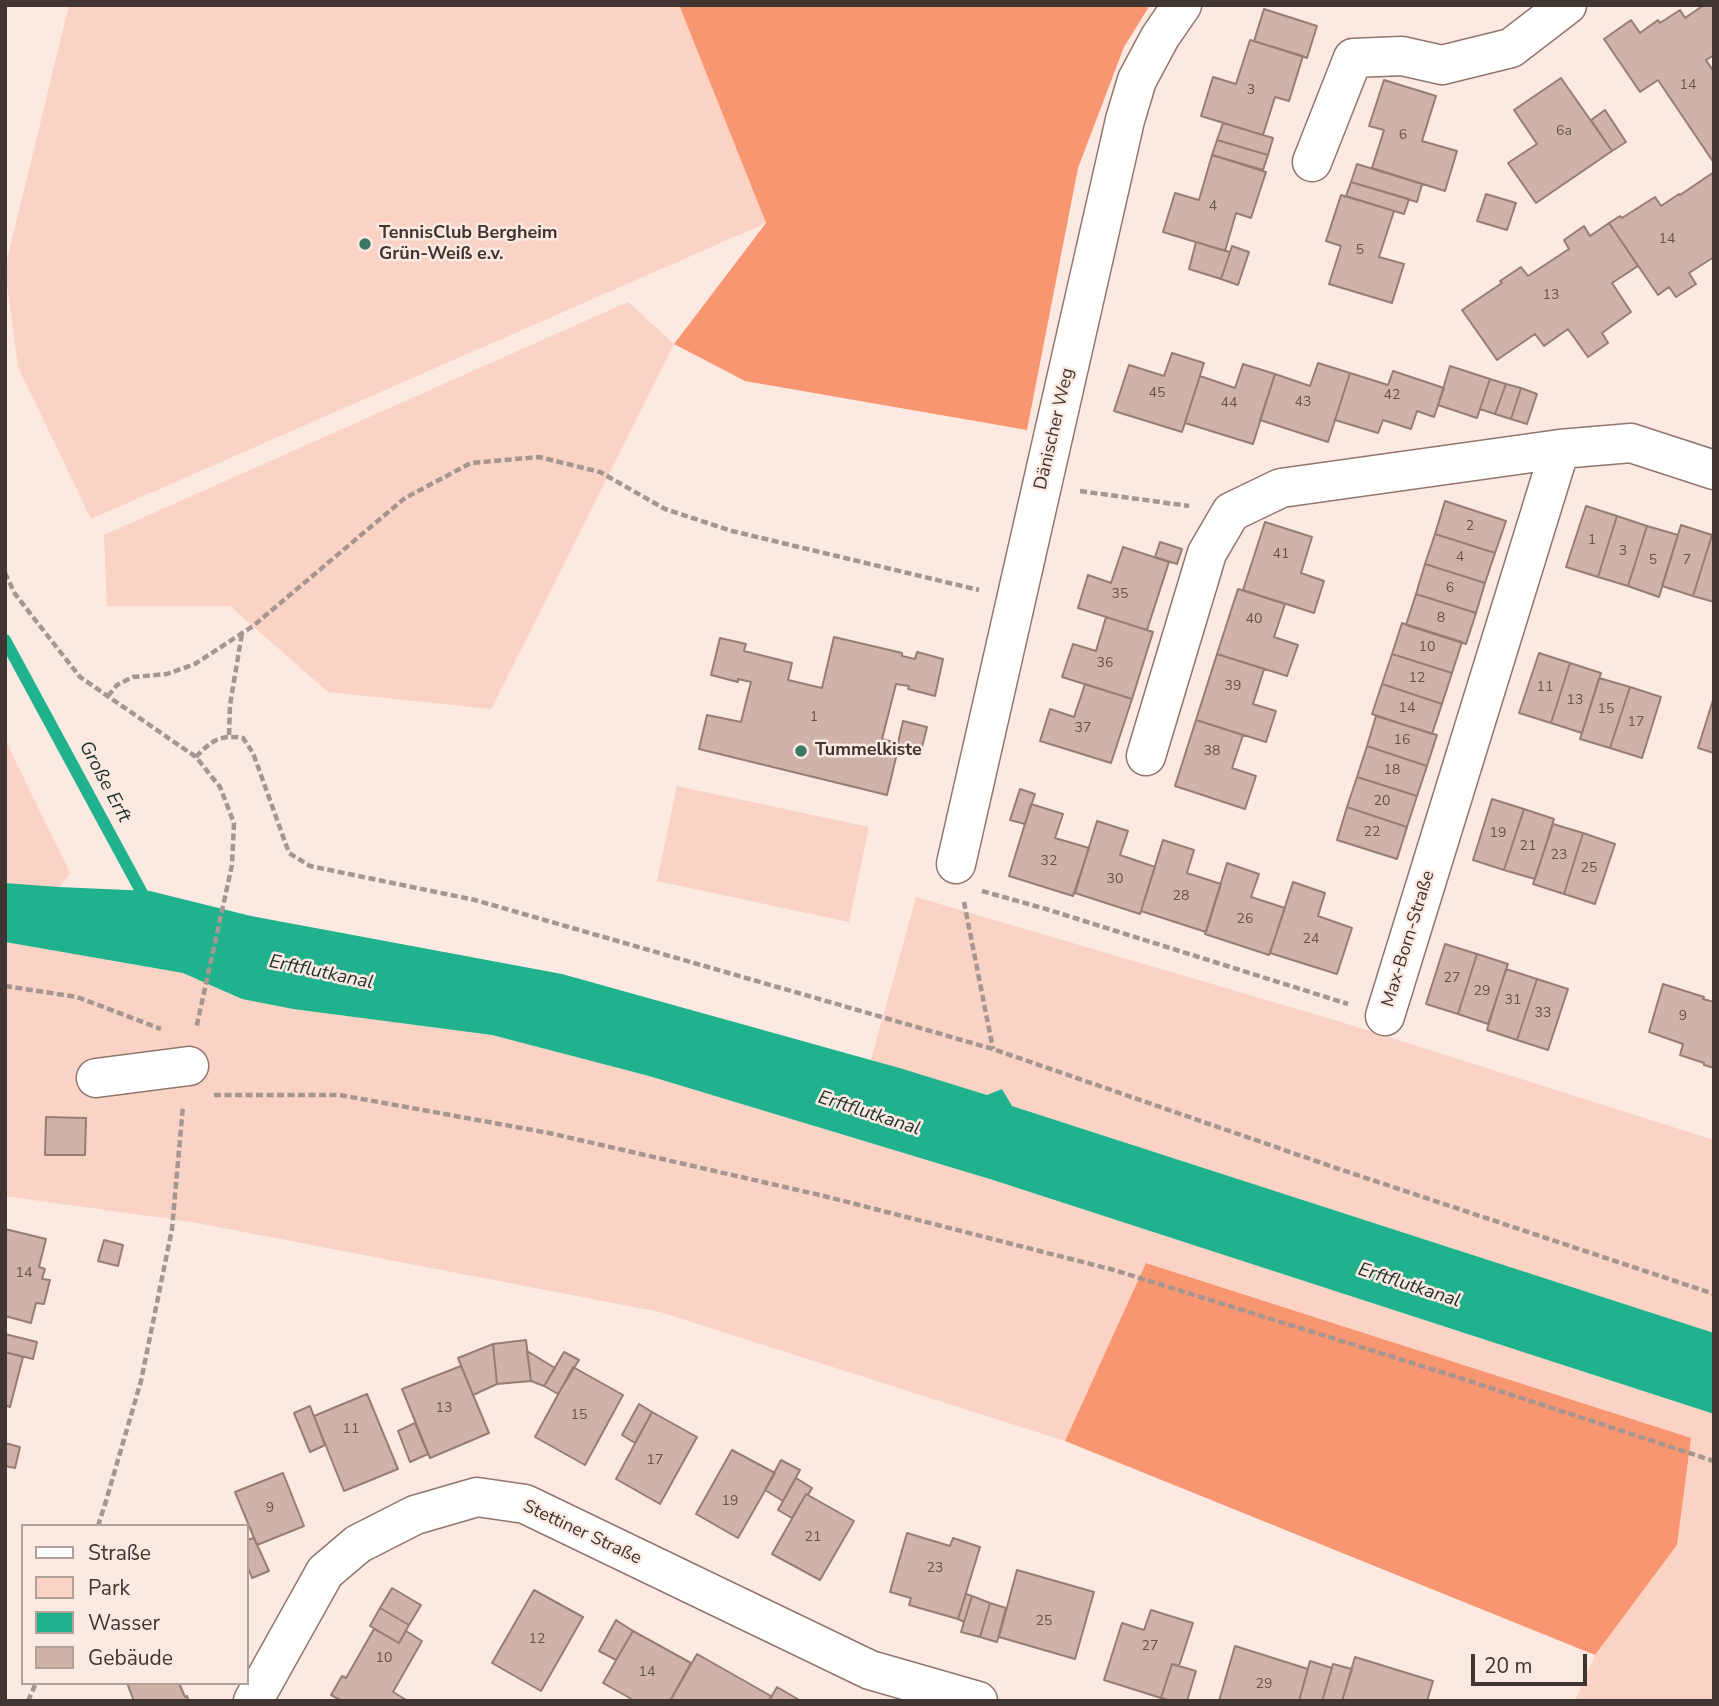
<!DOCTYPE html>
<html>
<head>
<meta charset="utf-8">
<style>
  body { margin:0 }
  #map { position:relative; width:1719px; height:1706px; overflow:hidden; background:#fbe9e2; font-family:"Nunito Sans",sans-serif }
  canvas { display:block }
  .frame { position:absolute; inset:0; border:7px solid #403531; pointer-events:none }
  .legend { position:absolute; left:21px; top:1524px; width:228px; height:161px; box-sizing:border-box; background:#fbe9e2; border:2px solid #b0a19b; margin:0; padding:9px 12px; list-style:none; font-size:21px; color:#403531 }
  .legend li { display:flex; align-items:center; gap:14px; height:35px }
  .legend b { width:35px; border:2px solid #b0a19b }
  .scale { position:absolute; left:1471px; top:1654px; width:116px; height:32px; box-sizing:border-box; border:4px solid #403531; border-top:0; padding-left:9px; font-size:21px; line-height:24px; white-space:nowrap; color:#403531; -webkit-text-stroke:5px #fbe9e2; paint-order:stroke }
</style>
</head>
<body>
<div id="map">
<canvas width="1719" height="1706"></canvas>
<div class="frame"></div>
<ul class="legend">
<li><b style="height:9px;background:#fff"></b>Straße</li>
<li><b style="height:19px;background:#fad3c5"></b>Park</li>
<li><b style="height:19px;background:#1fb28d"></b>Wasser</li>
<li><b style="height:19px;background:#cfb2a8"></b>Gebäude</li>
</ul>
<div class="scale">20 m</div>
</div>
<script>
const ctx = document.querySelector('canvas').getContext('2d');
ctx.lineJoin = 'round';
function fillPath(path, color) {
  ctx.fillStyle = color;
  ctx.fill(path, 'evenodd');
}
function stroke(path, color, width, dash) {
  ctx.strokeStyle = color;
  ctx.lineWidth = width;
  ctx.lineCap = dash ? 'butt' : 'round';
  ctx.setLineDash(dash || []);
  ctx.stroke(path);
}
function label(font, color, halo, rows, align = 'center') {
  ctx.font = font + ' "Nunito Sans",sans-serif';
  ctx.lineWidth = 5;
  ctx.setLineDash([]);
  ctx.textBaseline = 'middle';
  ctx.strokeStyle = halo;
  ctx.fillStyle = color;
  for (const [text, x, y, turn = 0] of rows) {
    ctx.save();
    ctx.translate(x, y);
    ctx.rotate((+turn || 0) * Math.PI / 180);
    ctx.textAlign = isNaN(turn) ? turn : align;
    if (halo) ctx.strokeText(text, 0, 0);
    ctx.fillText(text, 0, 0);
    ctx.restore();
  }
}
const green = new Path2D(`
  M 69,5 L 679,5 L 766,223 L 91,519 L 18,367 L 5,268 Z
  M 628,302 L 674,344 L 491,709 L 328,692 L 230,606 L 107,606 L 104,535 Z
  M 5,738 L 13,756 L 70,873 L 59,887 L 5,883 Z
  M 677,786 L 869,827 L 849,922 L 657,881 Z
  M 916,897 L 1338,1021 L 1714,1140 L 1714,1333 L 1012,1106 L 1002,1089 L 987,1095 L 871,1060 Z
  M 5,942 L 183,973 L 242,999 L 293,1009 L 492,1035 L 649,1076 L 993,1180 L 1714,1414 L 1714,1701 L 1575,1701 L 1595,1655 L 1677,1545 L 1690,1438 L 1147,1263 L 1065,1441 L 660,1312 L 192,1222 L 5,1196 Z`);
const forest = new Path2D(`
  M 679,5 L 1150,5 L 1124,47 L 1078,168 L 1027,430 L 745,381 L 674,344 L 766,223 Z
  M 1146,1263 L 1691,1438 L 1677,1545 L 1595,1655 L 1065,1441 Z`);
const water = new Path2D(`
  M 5,883 L 59,887 L 150,891 L 251,916 L 562,974 L 903,1069 L 987,1095 L 1002,1089 L 1012,1106 L 1714,1333 L 1714,1414 L 993,1180 L 649,1076 L 492,1035 L 293,1009 L 242,999 L 183,973 L 5,942 Z`);
const stream = new Path2D(`
  M 5,640 L 148,904`);
const building = new Path2D(`
  M 1704,5 L 1714,5 L 1714,55 L 1706,60 L 1712,69 L 1714,67 L 1714,163 L 1658,80 L 1640,92 L 1604,39 L 1631,20 L 1640,33 L 1658,20 L 1660,23 L 1680,10 L 1685,18 Z
  M 1264,9 L 1317,26 L 1307,58 L 1254,41 Z
  M 1250,40 L 1303,56 L 1289,101 L 1275,97 L 1263,135 L 1201,116 L 1213,77 L 1236,84 Z
  M 1561,78 L 1612,151 L 1536,203 L 1508,163 L 1537,144 L 1514,110 Z
  M 1384,80 L 1436,96 L 1422,141 L 1457,151 L 1445,191 L 1372,168 L 1384,130 L 1369,126 Z
  M 1605,110 L 1626,142 L 1612,151 L 1591,120 Z
  M 1223,123 L 1273,138 L 1268,155 L 1217,140 Z
  M 1217,140 L 1268,155 L 1263,170 L 1212,155 Z
  M 1212,155 L 1266,172 L 1251,218 L 1236,213 L 1225,251 L 1163,232 L 1175,193 L 1199,200 Z
  M 1357,164 L 1422,184 L 1417,202 L 1351,182 Z
  M 1714,172 L 1714,257 L 1689,273 L 1696,284 L 1676,297 L 1669,287 L 1658,295 L 1609,223 L 1620,216 L 1622,218 L 1655,197 L 1661,206 L 1679,194 L 1680,195 Z
  M 1351,182 L 1409,199 L 1404,214 L 1346,196 Z
  M 1486,194 L 1516,203 L 1507,230 L 1477,221 Z
  M 1341,195 L 1394,211 L 1379,257 L 1404,264 L 1392,303 L 1329,284 L 1341,246 L 1326,241 Z
  M 1609,223 L 1638,266 L 1612,283 L 1631,312 L 1602,333 L 1608,343 L 1588,357 L 1568,329 L 1544,346 L 1535,334 L 1497,360 L 1462,310 L 1502,283 L 1500,281 L 1521,267 L 1528,276 L 1569,249 L 1564,240 L 1584,226 L 1590,236 Z
  M 1196,242 L 1230,252 L 1221,279 L 1189,269 Z
  M 1232,246 L 1249,252 L 1238,285 L 1221,279 Z
  M 1172,353 L 1204,363 L 1182,432 L 1114,411 L 1129,365 L 1164,376 Z
  M 1318,363 L 1350,373 L 1328,442 L 1260,420 L 1275,374 L 1310,386 Z
  M 1243,364 L 1275,374 L 1253,444 L 1185,423 L 1200,376 L 1235,388 Z
  M 1450,366 L 1490,379 L 1477,418 L 1438,405 Z
  M 1393,371 L 1444,388 L 1434,417 L 1417,411 L 1411,429 L 1383,420 L 1378,433 L 1335,420 L 1350,373 L 1388,385 Z
  M 1490,379 L 1506,384 L 1495,414 L 1480,409 Z
  M 1506,384 L 1521,388 L 1511,419 L 1495,414 Z
  M 1521,388 L 1537,394 L 1527,424 L 1511,419 Z
  M 1445,501 L 1506,521 L 1495,553 L 1435,534 Z
  M 1586,506 L 1617,516 L 1598,577 L 1566,567 Z
  M 1617,516 L 1647,526 L 1628,586 L 1598,577 Z
  M 1265,522 L 1312,537 L 1301,573 L 1324,581 L 1314,613 L 1243,590 Z
  M 1681,525 L 1712,535 L 1693,596 L 1662,586 Z
  M 1647,526 L 1678,535 L 1659,597 L 1628,586 Z
  M 1435,534 L 1495,553 L 1485,583 L 1425,564 Z
  M 1712,535 L 1714,536 L 1714,602 L 1693,596 Z
  M 1160,542 L 1182,549 L 1177,564 L 1155,557 Z
  M 1123,547 L 1169,562 L 1147,630 L 1078,608 L 1088,575 L 1111,583 Z
  M 1425,564 L 1485,583 L 1476,613 L 1416,594 Z
  M 1238,589 L 1285,604 L 1274,637 L 1298,645 L 1287,676 L 1217,654 Z
  M 1416,594 L 1476,613 L 1466,644 L 1406,625 Z
  M 1106,617 L 1153,632 L 1132,699 L 1062,677 L 1073,644 L 1096,651 Z
  M 1402,623 L 1462,642 L 1452,673 L 1392,654 Z
  M 834,637 L 902,653 L 902,656 L 915,659 L 917,652 L 943,659 L 935,696 L 908,689 L 909,686 L 896,684 L 882,739 L 898,743 L 903,721 L 927,727 L 921,751 L 899,745 L 887,795 L 699,749 L 707,715 L 741,722 L 751,682 L 738,679 L 738,682 L 711,675 L 720,638 L 746,644 L 744,651 L 792,663 L 788,680 L 822,688 Z
  M 1539,653 L 1570,663 L 1551,723 L 1519,713 Z
  M 1217,654 L 1264,669 L 1253,704 L 1276,711 L 1266,742 L 1196,720 Z
  M 1392,654 L 1452,673 L 1442,704 L 1382,684 Z
  M 1570,663 L 1601,673 L 1582,733 L 1551,723 Z
  M 1599,678 L 1630,687 L 1610,748 L 1580,739 Z
  M 1085,684 L 1132,699 L 1111,763 L 1040,741 L 1050,709 L 1074,717 Z
  M 1382,684 L 1442,704 L 1432,734 L 1372,714 Z
  M 1630,687 L 1661,697 L 1642,758 L 1610,748 Z
  M 1714,697 L 1714,753 L 1698,748 Z
  M 1376,716 L 1437,735 L 1427,766 L 1367,746 Z
  M 1196,720 L 1243,735 L 1232,768 L 1256,776 L 1245,809 L 1175,786 Z
  M 1367,746 L 1427,766 L 1417,796 L 1357,777 Z
  M 1357,777 L 1417,796 L 1407,827 L 1347,807 Z
  M 1020,789 L 1035,794 L 1025,824 L 1010,820 Z
  M 1492,799 L 1524,809 L 1504,870 L 1473,860 Z
  M 1031,804 L 1063,814 L 1055,838 L 1089,848 L 1073,896 L 1009,876 Z
  M 1347,807 L 1407,827 L 1397,859 L 1337,840 Z
  M 1524,809 L 1554,819 L 1535,879 L 1504,870 Z
  M 1097,821 L 1128,831 L 1120,855 L 1155,867 L 1140,914 L 1075,893 Z
  M 1553,824 L 1583,833 L 1564,894 L 1533,884 Z
  M 1583,833 L 1615,844 L 1595,904 L 1564,894 Z
  M 1163,840 L 1194,850 L 1187,873 L 1221,884 L 1206,932 L 1141,911 Z
  M 1227,863 L 1259,874 L 1251,897 L 1285,908 L 1269,955 L 1205,934 Z
  M 1293,882 L 1325,893 L 1318,916 L 1352,928 L 1337,974 L 1270,953 Z
  M 1445,944 L 1477,954 L 1458,1014 L 1426,1004 Z
  M 1477,954 L 1508,964 L 1488,1024 L 1458,1014 Z
  M 1506,969 L 1537,979 L 1517,1040 L 1487,1030 Z
  M 1537,979 L 1568,989 L 1548,1050 L 1517,1040 Z
  M 1663,984 L 1704,997 L 1703,999 L 1714,1002 L 1714,1068 L 1704,1065 L 1704,1063 L 1680,1055 L 1683,1044 L 1649,1032 Z
  M 46,1117 L 86,1118 L 85,1155 L 45,1155 Z
  M 5,1229 L 46,1239 L 39,1267 L 45,1269 L 42,1279 L 50,1280 L 44,1304 L 36,1303 L 31,1323 L 5,1316 Z
  M 104,1240 L 123,1245 L 118,1266 L 98,1261 Z
  M 5,1334 L 37,1342 L 33,1359 L 5,1352 Z
  M 526,1340 L 531,1381 L 497,1384 L 493,1344 Z
  M 493,1344 L 497,1384 L 473,1395 L 458,1358 Z
  M 527,1351 L 555,1368 L 544,1386 L 531,1381 Z
  M 5,1352 L 23,1357 L 10,1407 L 5,1405 Z
  M 564,1352 L 579,1360 L 558,1394 L 544,1386 Z
  M 461,1366 L 489,1433 L 430,1458 L 402,1389 Z
  M 573,1367 L 623,1395 L 585,1465 L 535,1437 Z
  M 367,1394 L 398,1469 L 344,1491 L 314,1416 Z
  M 639,1404 L 652,1412 L 635,1443 L 622,1435 Z
  M 310,1406 L 325,1445 L 310,1452 L 294,1413 Z
  M 652,1412 L 697,1437 L 660,1504 L 616,1479 Z
  M 415,1423 L 428,1454 L 410,1462 L 398,1431 Z
  M 5,1443 L 20,1447 L 15,1468 L 5,1466 Z
  M 732,1450 L 775,1473 L 738,1538 L 696,1514 Z
  M 781,1460 L 800,1470 L 783,1501 L 765,1490 Z
  M 283,1473 L 304,1526 L 257,1545 L 235,1492 Z
  M 796,1478 L 812,1488 L 808,1495 L 806,1494 L 792,1518 L 778,1510 Z
  M 806,1494 L 854,1521 L 820,1580 L 772,1554 Z
  M 907,1533 L 950,1546 L 953,1538 L 980,1547 L 958,1619 L 909,1605 L 911,1598 L 890,1592 Z
  M 254,1538 L 269,1571 L 252,1578 L 247,1565 L 247,1540 Z
  M 1017,1570 L 1094,1592 L 1075,1659 L 999,1637 Z
  M 392,1588 L 421,1605 L 409,1625 L 380,1608 Z
  M 534,1590 L 583,1617 L 541,1691 L 492,1663 Z
  M 966,1594 L 972,1596 L 964,1622 L 958,1619 Z
  M 972,1596 L 990,1603 L 980,1637 L 961,1632 Z
  M 990,1603 L 1006,1608 L 997,1642 L 980,1637 Z
  M 380,1608 L 409,1625 L 399,1643 L 370,1626 Z
  M 1151,1610 L 1193,1623 L 1179,1666 L 1172,1664 L 1161,1698 L 1104,1680 L 1122,1623 L 1144,1630 Z
  M 616,1620 L 633,1631 L 616,1660 L 599,1651 Z
  M 374,1629 L 399,1643 L 406,1631 L 422,1641 L 393,1692 L 408,1701 L 342,1701 L 331,1695 L 342,1676 L 346,1678 Z
  M 633,1631 L 691,1663 L 670,1701 L 635,1701 L 603,1683 Z
  M 1235,1646 L 1308,1669 L 1299,1701 L 1219,1701 Z
  M 697,1654 L 771,1696 L 769,1701 L 670,1701 Z
  M 1355,1657 L 1433,1681 L 1427,1701 L 1342,1701 Z
  M 1310,1661 L 1332,1668 L 1322,1701 L 1299,1701 Z
  M 1172,1664 L 1196,1671 L 1187,1701 L 1171,1701 L 1161,1698 Z
  M 1333,1664 L 1352,1669 L 1342,1701 L 1322,1701 Z
  M 127,1683 L 179,1683 L 185,1697 L 187,1696 L 189,1701 L 134,1701 Z
  M 777,1687 L 801,1701 L 769,1701 Z`);
const path = new Path2D(`
  M 1080,491 L 1189,506
  M 5,573 L 15,594 L 80,677 L 196,757 L 220,787 L 234,823 L 232,865 L 196,1029
  M 108,696 L 117,685 L 133,677 L 167,674 L 195,664 L 253,626 L 405,498 L 471,463 L 539,457 L 600,472 L 665,509 L 732,531 L 979,590
  M 229,735 L 230,705 L 242,633
  M 196,757 C 211,741 220,734 243,738 L 253,753 L 289,853 L 310,866 L 475,900 L 993,1049 L 1342,1170 L 1714,1294
  M 982,891 L 1046,909 L 1348,1004
  M 964,902 L 993,1049
  M 5,986 L 77,997 L 161,1029
  M 214,1095 L 340,1095 L 549,1133 L 824,1196 L 1114,1270 L 1457,1377 L 1714,1461
  M 98,1526 L 106,1501 L 141,1381 L 172,1229 L 183,1106
  M 28,1701 L 36,1683`);
const minor = new Path2D(`
  M 1312,162 L 1353,58 L 1402,56 L 1442,65 L 1511,48 L 1567,5
  M 1146,756 L 1207,553 L 1231,512 L 1281,488 L 1560,449 L 1631,443 L 1714,470
  M 956,864 L 1125,120 L 1137,80 L 1160,37 L 1182,5
  M 1385,1016 L 1560,449
  M 96,1078 L 189,1066
  M 253,1701 L 325,1572 L 358,1544 L 415,1515 L 477,1497 L 525,1504 L 870,1670 L 978,1701`);
const markers = [
  [365,244,7,"#3b7965"],
  [801,751,7,"#3b7965"]
];
const numberNames = [
  ["14",1688,86],
  ["3",1251,91],
  ["6a",1564,132],
  ["6",1403,136],
  ["4",1213,207],
  ["14",1667,240],
  ["5",1360,251],
  ["13",1551,296],
  ["45",1157,394],
  ["42",1392,396],
  ["43",1303,403],
  ["44",1229,404],
  ["2",1470,527],
  ["1",1592,541],
  ["3",1623,552],
  ["41",1281,555],
  ["4",1460,558],
  ["5",1653,561],
  ["7",1687,561],
  ["6",1450,589],
  ["35",1120,595],
  ["8",1441,619],
  ["40",1254,620],
  ["10",1427,648],
  ["36",1105,664],
  ["12",1417,679],
  ["39",1233,687],
  ["11",1545,688],
  ["13",1575,701],
  ["14",1407,709],
  ["15",1606,710],
  ["1",814,718],
  ["17",1636,723],
  ["37",1083,729],
  ["16",1402,741],
  ["38",1212,752],
  ["18",1392,771],
  ["20",1382,802],
  ["22",1372,833],
  ["19",1498,834],
  ["21",1528,847],
  ["23",1559,856],
  ["32",1049,862],
  ["25",1589,869],
  ["30",1115,880],
  ["28",1181,897],
  ["26",1245,920],
  ["24",1311,940],
  ["27",1452,979],
  ["29",1482,992],
  ["31",1513,1001],
  ["33",1543,1014],
  ["9",1683,1017],
  ["14",24,1274],
  ["13",444,1409],
  ["15",579,1416],
  ["11",351,1430],
  ["17",655,1461],
  ["19",730,1502],
  ["9",270,1509],
  ["21",813,1538],
  ["23",935,1569],
  ["25",1044,1622],
  ["12",537,1640],
  ["27",1150,1647],
  ["10",384,1659],
  ["14",647,1673],
  ["29",1264,1685]
];
const poiNames = [
  ["TennisClub Bergheim",379,234],
  ["Grün-Weiß e.v.",379,255],
  ["Tummelkiste",815,751]
];
const streetNames = [
  ["Dänischer Weg",1055,429,-77],
  ["Max-Born-Straße",1409,939,-73],
  ["Stettiner Straße",582,1533,25]
];
const waterNames = [
  ["Große Erft",104,782,62],
  ["Erftflutkanal",321,973,12],
  ["Erftflutkanal",869,1114,18],
  ["Erftflutkanal",1409,1286,18]
];
fillPath(green, '#fad3c5');
fillPath(forest, '#f89672');
fillPath(water, '#1fb28d');
stroke(stream, '#1fb28d', 12);
fillPath(building, '#cfb2a8');
stroke(building, '#987d73', 2);
stroke(minor, '#91766d', 41);
stroke(path, '#a59691', 4.5, [7, 3.5]);
stroke(minor, '#fff', 38);
for (const [x, y, r, color] of markers) {
  const dot = new Path2D();
  dot.arc(x, y, r, 0, 2 * Math.PI);
  ctx.fillStyle = color;
  ctx.fill(dot);
  stroke(dot, '#fbe9e2', 2.5);
}
label('14px', '#64544f', null, numberNames);
label('bold 18px', '#403531', '#fbe9e2', poiNames, 'left');
label('18px', '#403531', '#fbe9e2', streetNames);
label('italic 19px', '#1a3028', '#fbe9e2', waterNames);
</script>
</body>
</html>
